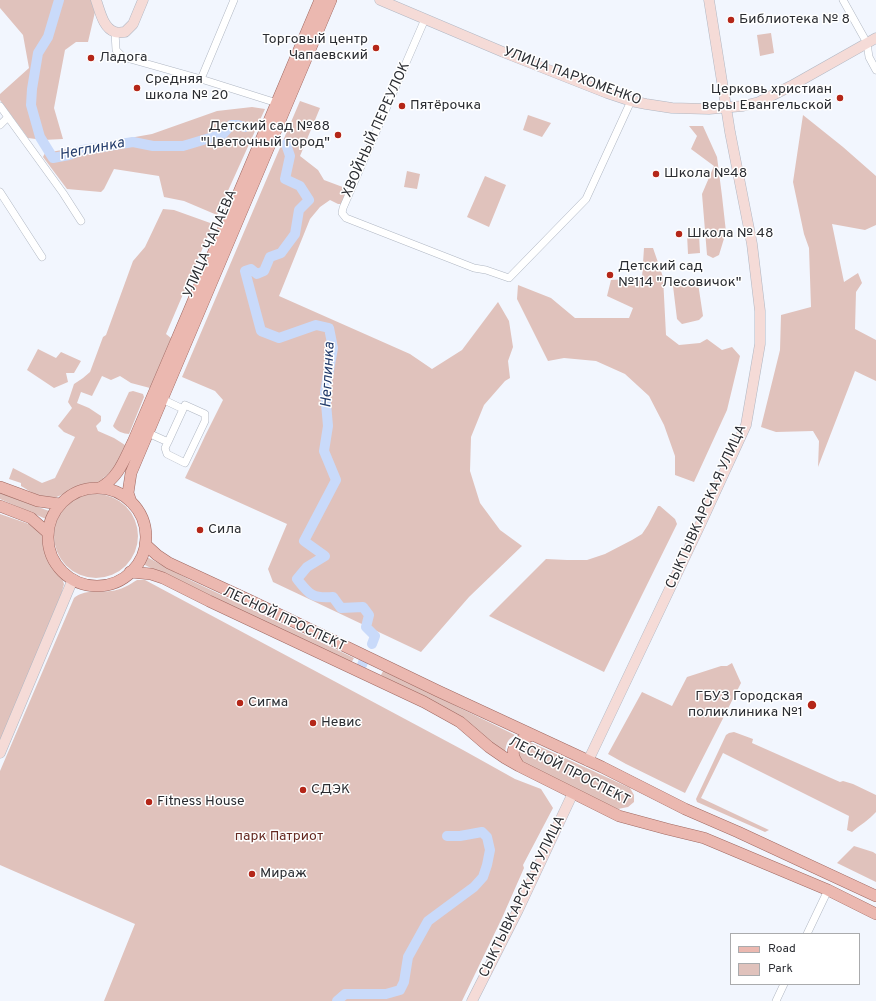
<!DOCTYPE html>
<html>
<head>
<meta charset="utf-8">
<style>
  body { margin:0 }
  #map { position:relative; width:876px; height:1001px; overflow:hidden; background:#f2f6fe; font-family:Overpass,sans-serif }
  canvas { display:block }
  .legend { position:absolute; left:730px; top:933px; width:130px; height:52px; box-sizing:border-box; background:#fff; border:1px solid #aaabad; margin:0; padding:5px 7px; list-style:none; font-size:12px; color:#2b2d32 }
  .legend li { display:flex; align-items:center; gap:8px; height:20px }
  .legend b { width:20px; border:1px solid #aaabad }
</style>
</head>
<body>
<div id="map">
<canvas width="876" height="1001"></canvas>
<ul class="legend">
<li><b style="height:5px;background:#ebb8b0"></b>Road</li>
<li><b style="height:11px;background:#e0c2bc"></b>Park</li>
</ul>
</div>
<script>
const ctx = document.querySelector('canvas').getContext('2d');
ctx.lineJoin = 'round';
function fillPath(path, color) {
  ctx.fillStyle = color;
  ctx.fill(path, 'evenodd');
}
function stroke(path, color, width, dash) {
  ctx.strokeStyle = color;
  ctx.lineWidth = width;
  ctx.lineCap = dash ? 'butt' : 'round';
  ctx.setLineDash(dash || []);
  ctx.stroke(path);
}
function label(font, color, halo, rows, align = 'center') {
  ctx.font = font + ' Overpass,sans-serif';
  ctx.lineWidth = 3;
  ctx.setLineDash([]);
  ctx.textBaseline = 'middle';
  ctx.strokeStyle = halo;
  ctx.fillStyle = color;
  for (const [text, x, y, turn = 0] of rows) {
    ctx.save();
    ctx.translate(x, y);
    ctx.rotate((+turn || 0) * Math.PI / 180);
    ctx.textAlign = isNaN(turn) ? turn : align;
    if (halo) ctx.strokeText(text, 0, 0);
    ctx.fillText(text, 0, 0);
    ctx.restore();
  }
}
const green = new Path2D(`
  M 0,0 L 91,0 L 95,12 L 88,42 L 76,42 L 65,50 L 54,108 L 63,139 L 43,140 L 28,138 L 0,100 L 0,94 L 29,68 L 23,35 L 0,8 Z
  M 771,33 L 774,53 L 760,56 L 757,35 Z
  M 300,101 L 320,108 L 300,156 L 318,170 L 324,180 L 348,189 L 342,204 L 338,204 L 330,200 L 320,207 L 310,219 L 279,296 L 410,354 L 432,369 L 462,350 L 498,302 L 509,321 L 513,347 L 508,361 L 510,378 L 505,381 L 484,405 L 471,437 L 470,471 L 480,503 L 500,530 L 522,546 L 469,597 L 421,652 L 273,582 L 268,569 L 287,524 L 185,478 L 198,451 L 205,436 L 223,400 L 215,391 L 182,377 Z
  M 252,107 L 265,109 L 217,215 L 184,201 L 164,197 L 159,176 L 114,169 L 104,189 L 101,192 L 67,189 L 43,157 L 45,153 L 152,134 L 217,111 Z
  M 528,115 L 551,123 L 542,137 L 523,130 Z
  M 803,115 L 843,147 L 876,176 L 876,225 L 865,230 L 832,224 L 844,282 L 858,273 L 862,283 L 856,292 L 855,329 L 876,340 L 876,381 L 855,371 L 818,467 L 819,441 L 813,431 L 776,432 L 761,427 L 780,350 L 781,315 L 811,307 L 809,248 L 804,234 L 793,182 Z
  M 689,126 L 703,126 L 717,157 L 722,196 L 726,232 L 719,255 L 713,258 L 707,255 L 702,194 L 714,166 L 691,149 L 697,136 Z
  M 407,171 L 420,174 L 417,189 L 404,187 Z
  M 485,176 L 506,185 L 489,227 L 467,217 Z
  M 163,209 L 174,210 L 213,224 L 166,334 L 171,338 L 150,388 L 131,383 L 120,376 L 111,380 L 102,376 L 92,396 L 81,392 L 77,403 L 89,408 L 101,416 L 101,421 L 96,426 L 98,431 L 114,438 L 125,445 C 119,458 116,470 103,478 L 103,482 C 94,482 84,483 75,487 C 69,489 65,494 59,496 C 45,502 33,493 21,486 L 21,483 L 9,479 L 13,468 L 42,483 L 55,478 L 75,437 L 64,432 L 58,426 L 72,408 L 68,402 L 74,384 L 83,378 L 90,372 L 103,337 L 106,335 L 133,261 L 145,247 Z
  M 687,234 L 699,234 L 700,253 L 688,254 Z
  M 644,248 L 653,248 L 663,277 L 666,335 L 679,345 L 700,343 L 707,339 L 722,350 L 732,347 L 740,356 L 727,410 L 694,482 L 675,475 L 675,456 L 664,425 L 649,396 L 625,374 L 596,361 L 564,358 L 548,361 L 517,299 L 518,285 L 551,298 L 575,318 L 629,318 L 633,308 L 607,296 L 611,280 L 642,278 Z
  M 694,279 L 698,283 L 703,316 L 699,320 L 682,324 L 677,319 L 673,286 L 675,281 Z
  M 38,349 L 56,358 L 61,352 L 81,361 L 74,373 L 66,373 L 68,382 L 54,388 L 27,370 Z
  M 133,391 L 143,394 L 144,397 L 129,434 C 124,434 116,431 113,426 L 129,392 Z
  M 0,493 L 49,511 L 46,519 L 0,499 Z
  M54 536a42 42 0 1 1 84 0a42 42 0 1 1-84 0Z
  M 658,506 L 660,506 L 675,519 L 677,524 L 604,672 L 489,616 L 546,559 L 567,560 L 587,560 L 605,554 L 632,540 L 642,534 L 648,525 Z
  M 0,514 L 29,524 L 40,532 L 43,537 L 46,551 L 53,566 L 61,575 L 64,584 L 60,599 L 0,741 Z
  M 145,556 L 190,580 L 354,658 L 350,665 L 242,614 L 141,563 Z
  M 137,580 L 145,580 L 463,750 L 515,779 L 541,789 L 553,808 L 523,865 L 524,868 L 502,918 L 462,1001 L 104,1001 L 135,924 L 0,865 L 0,771 L 74,598 C 84,589 99,593 111,591 C 121,590 129,585 137,580 Z
  M 732,663 L 741,683 L 685,793 L 626,764 L 608,754 L 642,692 L 672,706 L 687,677 L 721,666 L 727,666 Z
  M 384,669 L 454,705 L 515,735 C 506,741 506,744 505,755 L 460,719 L 381,675 Z
  M 734,732 L 753,739 L 752,743 L 840,782 L 843,781 L 853,784 L 876,795 L 876,812 C 869,820 860,825 852,832 L 847,830 L 849,816 L 723,753 L 701,798 L 769,830 L 765,832 L 697,802 L 696,799 L 726,735 L 729,733 Z
  M 530,742 L 630,788 L 634,795 L 634,802 L 628,807 L 618,809 L 520,764 L 515,749 L 520,744 Z
  M 854,846 L 873,852 L 876,854 L 876,882 L 837,863 Z`);
const river = new Path2D(`
  M 59,0 L 48,37 L 38,53 L 32,89 L 31,105 L 40,137 L 53,158 L 69,155 L 83,150 L 133,142 L 153,146 L 183,146 L 223,134 L 231,125 L 238,125 L 245,127
  M 286,144 L 290,156 L 285,179 L 300,186 L 309,200 L 299,210 L 295,234 L 281,253 L 270,257 L 264,271 L 257,274 L 251,269 L 245,271 L 261,331 L 279,338 L 316,325 L 329,328 L 333,348 L 325,392 L 328,426 L 324,451 L 336,480 L 304,541 L 325,556 L 307,567 L 297,579 C 309,594 312,599 333,597 L 341,608 L 363,607 L 369,615 L 366,627 L 375,636 L 372,644
  M 362,665 L 364,660
  M 337,1001 L 345,994 L 386,994 L 400,990 L 404,982 L 408,957 L 428,921 L 474,887 L 483,877 L 487,865 L 490,850 L 487,837 L 482,832 L 460,836 L 447,836`);
const street = new Path2D(`
  M 843,0 L 867,43 L 869,57 L 876,70
  M 425,19 L 343,208 L 342,213 L 346,218 L 474,268 L 486,270 L 509,278 L 586,199 L 631,101
  M 115,32 L 116,50 L 123,57 L 201,79 L 277,103
  M 201,79 L 234,0
  M 0,106 L 63,193 L 81,221
  M 0,125 L 8,117
  M 0,192 L 42,257
  M 162,399 L 183,409
  M 148,433 L 168,442 L 185,405 L 205,414 L 205,421 L 185,463 L 167,454 L 165,448 L 168,442
  M 807,934 L 828,890
  M 776,1001 L 784,984`);
const secondary = new Path2D(`
  M 96,0 C 100,11 103,28 115,32 C 118,33 122,32 125,32 L 133,24 L 143,0
  M 380,0 L 503,52 L 607,93 L 631,101 L 646,104 L 672,108 L 709,109 L 743,106 L 759,102 L 791,86 L 876,38
  M 0,753 L 73,579
  M 588,761 L 701,523 L 746,425 L 760,344 L 760,311 L 752,244 L 730,132 L 709,0
  M 472,1001 L 518,910 L 573,793`);
const primary = new Path2D(`
  M 0,487 L 38,501 L 60,504
  M 100,488 C 119,477 124,460 133,442 C 196,295 258,148 320,0
  M48 537a49 49 0 1 1 98 0a49 49 0 1 1-98 0Z
  M 131,502 L 128,493 L 131,473 L 331,0
  M 0,506 L 31,518 L 48,533
  M 145,544 L 157,555 L 169,563 L 251,601 L 438,691 L 602,767 L 685,809 L 738,832 L 876,896
  M 130,572 L 151,574 L 163,578 L 209,601 L 424,702 L 460,722 L 489,747 L 505,758 L 519,766 L 619,816 L 667,829 L 704,838 L 828,890 L 876,914
  M 519,766 C 517,763 515,760 514,757 C 510,745 523,738 533,735`);
const markers = [
  [731,20,4,"#b42618"],
  [376,48,4,"#b42618"],
  [91,58,4,"#b42618"],
  [137,88,4,"#b42618"],
  [840,98,4,"#b42618"],
  [402,106,4,"#b42618"],
  [338,135,4,"#b42618"],
  [656,174,4,"#b42618"],
  [679,234,4,"#b42618"],
  [610,275,4,"#b42618"],
  [200,530,4,"#b42618"],
  [240,703,4,"#b42618"],
  [812,705,5,"#b42618"],
  [313,723,4,"#b42618"],
  [303,790,4,"#b42618"],
  [149,802,4,"#b42618"],
  [252,874,4,"#b42618"]
];
const poiNames = [
  ["Библиотека № 8",739,20],
  ["Торговый центр",368,40,"right"],
  ["Чапаевский",368,56,"right"],
  ["Ладога",99,58],
  ["Средняя",145,80],
  ["школа № 20",145,96],
  ["Церковь христиан",832,90,"right"],
  ["веры Евангельской",832,106,"right"],
  ["Пятёрочка",410,106],
  ["Детский сад №88",330,127,"right"],
  ["\"Цветочный город\"",330,143,"right"],
  ["Школа №48",664,174],
  ["Школа № 48",687,234],
  ["Детский сад",618,267],
  ["№114 \"Лесовичок\"",618,283],
  ["Сила",208,530],
  ["ГБУЗ Городская",803,697,"right"],
  ["поликлиника №1",803,713,"right"],
  ["Сигма",248,703],
  ["Невис",321,723],
  ["СДЭК",311,790],
  ["Fitness House",157,802],
  ["Мираж",260,874]
];
const streetNames = [
  ["УЛИЦА ПАРХОМЕНКО",572,77,20],
  ["ХВОЙНЫЙ ПЕРЕУЛОК",377,130,-66],
  ["УЛИЦА ЧАПАЕВА",211,244,-67],
  ["СЫКТЫВКАРСКАЯ УЛИЦА",707,507,-66],
  ["ЛЕСНОЙ ПРОСПЕКТ",284,620,25],
  ["ЛЕСНОЙ ПРОСПЕКТ",569,772,27],
  ["СЫКТЫВКАРСКАЯ УЛИЦА",523,897,-64]
];
const parkNames = [
  ["парк Патриот",279,837]
];
const waterNames = [
  ["Неглинка",92,150,-11],
  ["Неглинка",329,375,-87]
];
fillPath(green, '#e0c2bc');
stroke(river, '#c9dafa', 10);
stroke(street, '#b0b7c3', 8);
stroke(secondary, '#b0b7c3', 11);
stroke(primary, '#9f6861', 12);
stroke(street, '#fff', 7);
stroke(secondary, '#f5dbd7', 10);
stroke(primary, '#ebb8b0', 11);
for (const [x, y, r, color] of markers) {
  const dot = new Path2D();
  dot.arc(x, y, r, 0, 2 * Math.PI);
  ctx.fillStyle = color;
  ctx.fill(dot);
  stroke(dot, '#fff', 1.5);
}
label('14px', '#2b2d32', '#fff', poiNames, 'left');
label('14px', '#2b2d32', '#fff', streetNames);
label('14px', '#652921', '#fff', parkNames);
label('italic 15px', '#223b6b', '#fff', waterNames);
</script>
</body>
</html>
